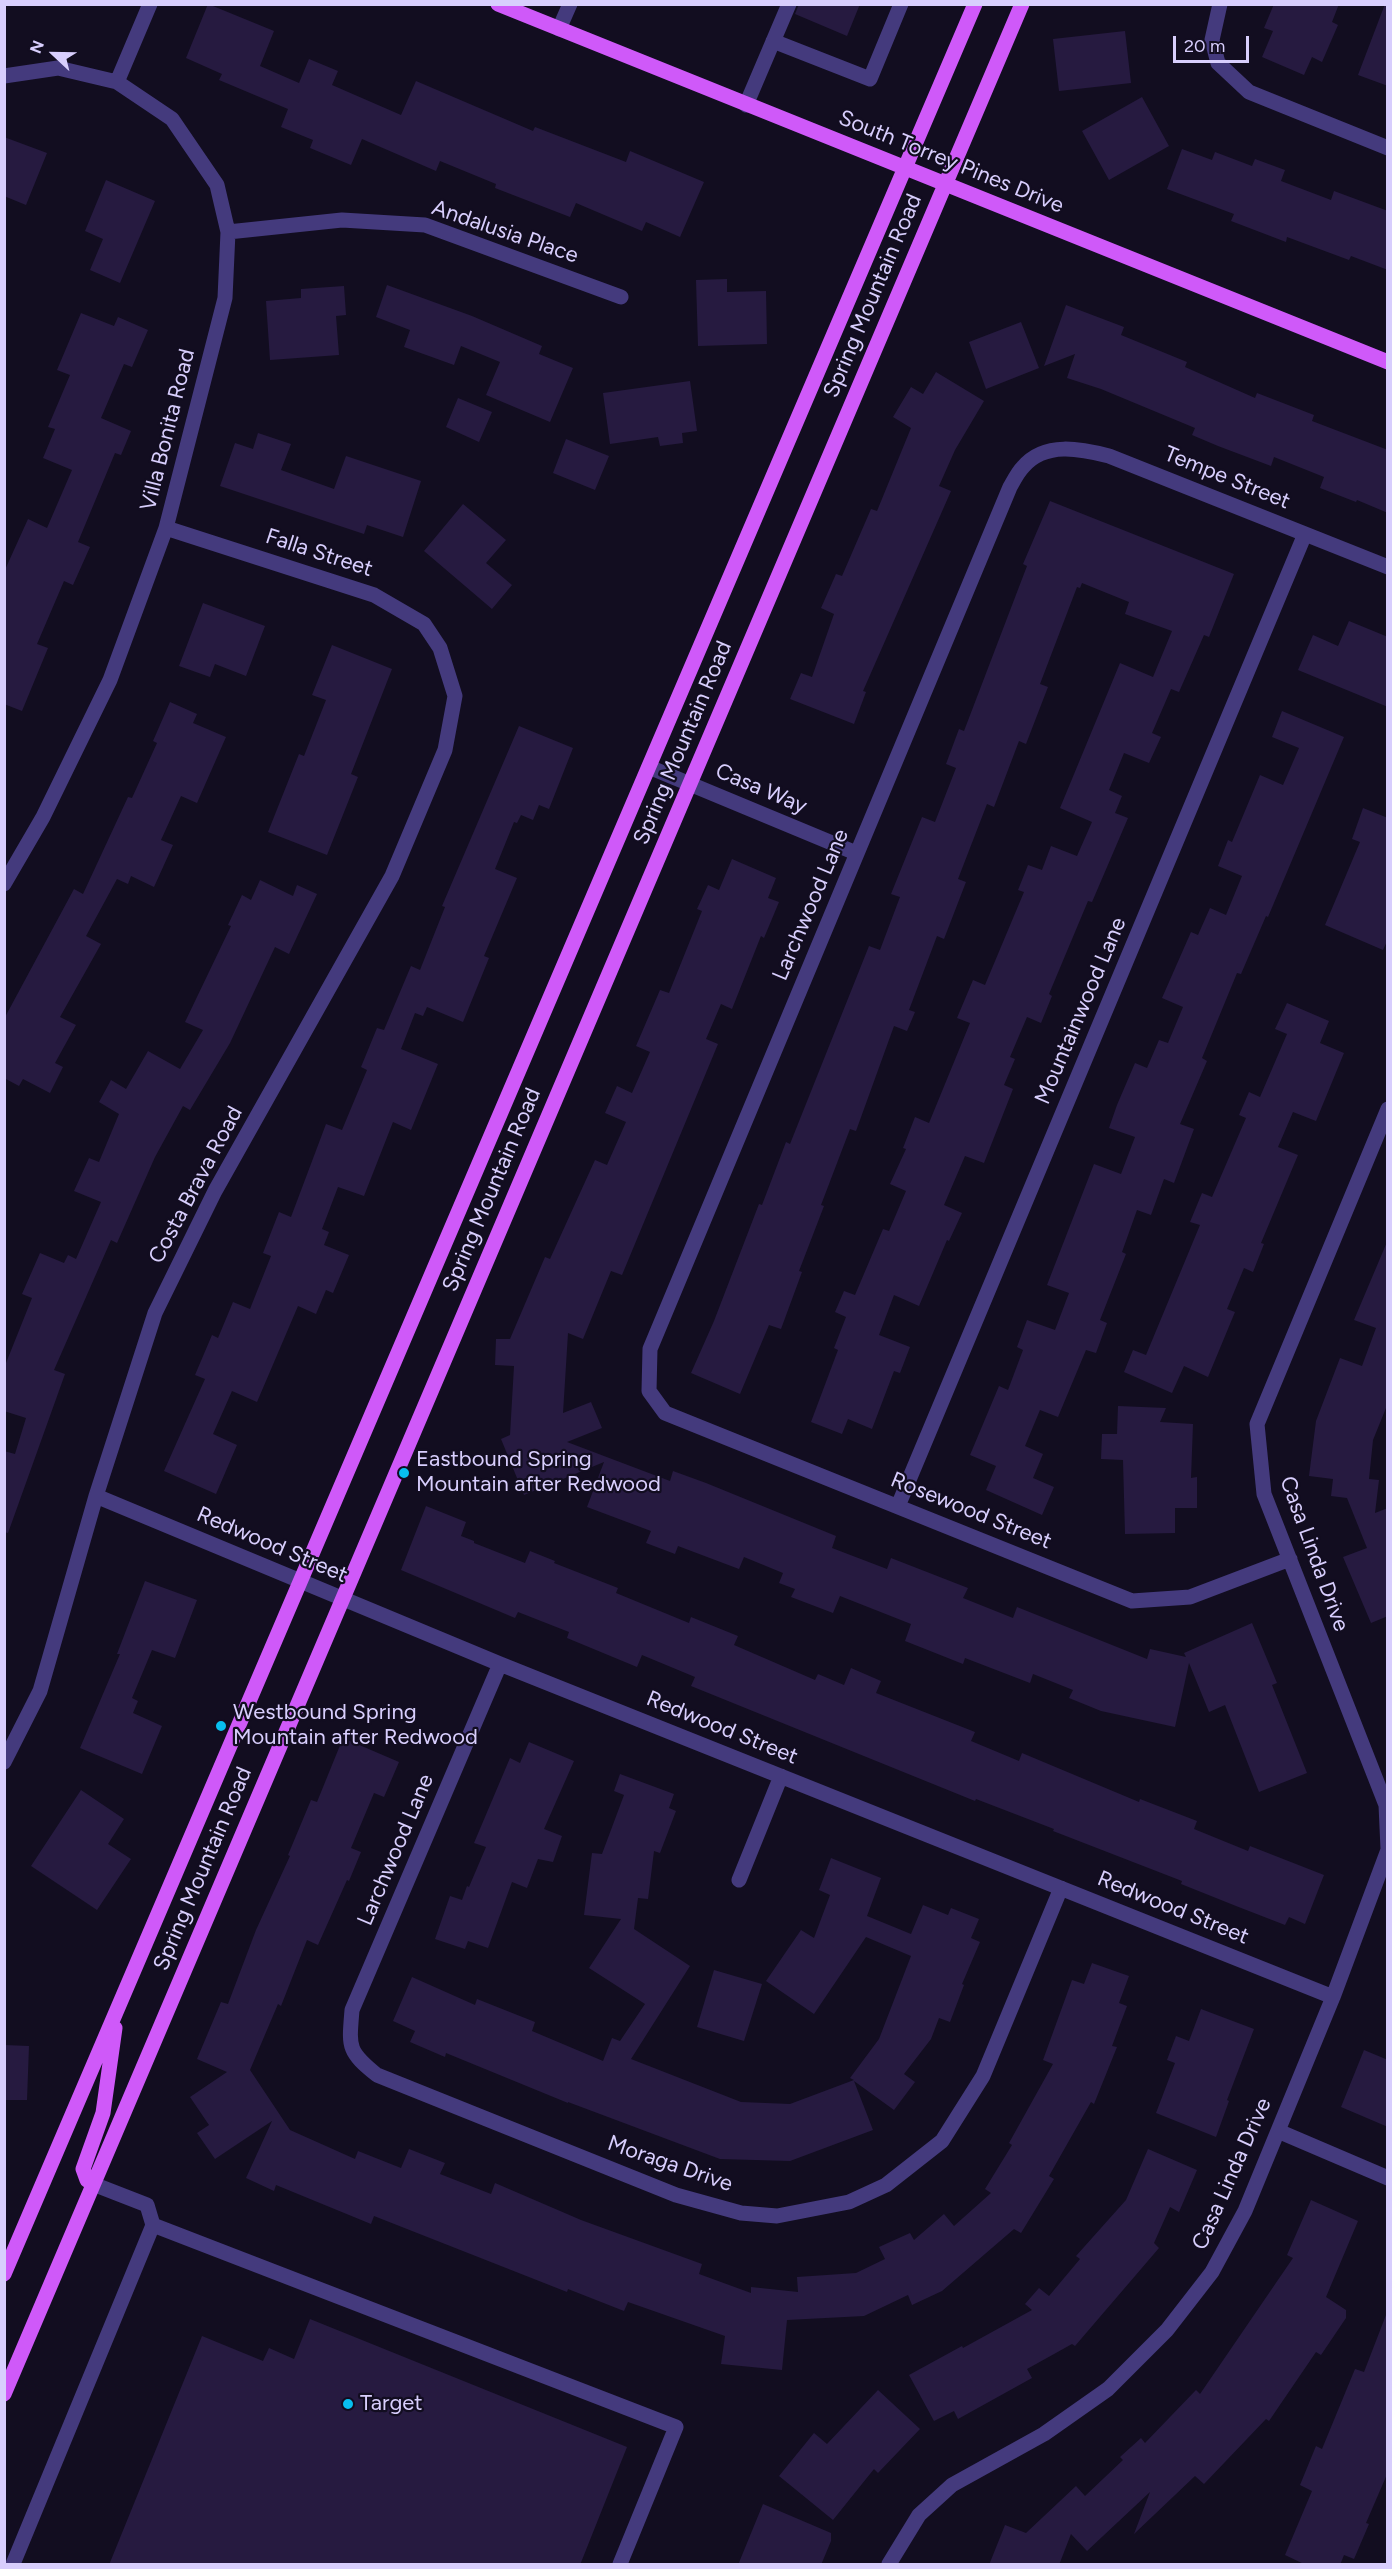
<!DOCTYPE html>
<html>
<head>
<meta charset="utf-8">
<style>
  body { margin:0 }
  #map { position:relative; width:1392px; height:2569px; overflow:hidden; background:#120d20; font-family:Figtree,sans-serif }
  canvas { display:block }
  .frame { position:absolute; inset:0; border:6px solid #d8cefd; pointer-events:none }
  .north { position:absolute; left:24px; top:24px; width:60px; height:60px; -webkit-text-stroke:4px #120d20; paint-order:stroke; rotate:292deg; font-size:16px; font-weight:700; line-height:24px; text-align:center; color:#d8cefd }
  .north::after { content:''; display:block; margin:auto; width:21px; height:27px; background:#d8cefd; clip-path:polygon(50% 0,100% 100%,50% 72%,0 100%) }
  .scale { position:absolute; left:1173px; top:36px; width:76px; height:27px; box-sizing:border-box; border:3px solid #d8cefd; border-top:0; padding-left:8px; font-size:18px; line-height:21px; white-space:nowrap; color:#d8cefd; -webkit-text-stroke:4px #120d20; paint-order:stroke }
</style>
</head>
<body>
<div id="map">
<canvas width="1392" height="2569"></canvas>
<div class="frame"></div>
<div class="north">N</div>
<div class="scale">20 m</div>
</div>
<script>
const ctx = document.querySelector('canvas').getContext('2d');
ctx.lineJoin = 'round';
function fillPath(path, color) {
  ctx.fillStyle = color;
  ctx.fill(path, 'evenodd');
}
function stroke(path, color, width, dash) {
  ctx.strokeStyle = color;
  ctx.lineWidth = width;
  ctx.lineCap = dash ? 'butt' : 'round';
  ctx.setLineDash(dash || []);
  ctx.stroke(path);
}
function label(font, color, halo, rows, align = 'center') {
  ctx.font = font + ' Figtree,sans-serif';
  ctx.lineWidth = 4.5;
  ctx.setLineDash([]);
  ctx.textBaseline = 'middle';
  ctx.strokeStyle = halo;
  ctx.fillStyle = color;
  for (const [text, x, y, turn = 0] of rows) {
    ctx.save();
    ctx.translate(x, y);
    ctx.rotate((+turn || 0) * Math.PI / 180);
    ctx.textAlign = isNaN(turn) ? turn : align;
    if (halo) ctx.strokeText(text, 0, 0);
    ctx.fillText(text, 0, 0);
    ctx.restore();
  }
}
const building = new Path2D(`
  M 208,4 L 274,31 L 260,66 L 299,83 L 309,59 L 338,71 L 332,85 L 401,115 L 416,81 L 533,131 L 535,127 L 626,162 L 630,151 L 704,182 L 680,237 L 646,222 L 642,231 L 576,203 L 570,217 L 495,188 L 496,184 L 440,161 L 436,171 L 362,139 L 351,165 L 310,148 L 313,140 L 281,127 L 288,109 L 219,80 L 222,74 L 186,58 Z
  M 799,4 L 860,4 L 847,36 L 795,14 Z
  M 1274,4 L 1339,4 L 1332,22 L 1338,25 L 1322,62 L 1312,57 L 1304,75 L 1262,57 L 1273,31 L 1264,28 Z
  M 1385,4 L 1388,4 L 1388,86 L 1358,75 Z
  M 1125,31 L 1131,83 L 1059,91 L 1053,39 Z
  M 1142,97 L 1169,146 L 1109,180 L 1082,131 Z
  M 4,137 L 47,153 L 26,205 L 4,196 Z
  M 1182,149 L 1212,160 L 1215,152 L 1252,166 L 1255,159 L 1285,170 L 1281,181 L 1331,200 L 1334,191 L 1388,211 L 1388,270 L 1351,256 L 1349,260 L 1287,237 L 1286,242 L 1231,221 L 1234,214 L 1167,189 Z
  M 106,180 L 155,201 L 120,283 L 90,270 L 103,239 L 85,231 Z
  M 727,279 L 727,292 L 766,291 L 767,344 L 698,346 L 696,280 Z
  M 387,285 L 472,316 L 542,346 L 539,354 L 573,368 L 550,422 L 486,395 L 500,362 L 461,346 L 454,365 L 404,347 L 410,330 L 376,317 Z
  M 344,286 L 346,315 L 336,316 L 339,355 L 270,360 L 266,301 L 301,298 L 301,289 Z
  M 1066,305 L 1124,327 L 1121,335 L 1187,362 L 1185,367 L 1255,398 L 1257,393 L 1314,415 L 1312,421 L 1388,450 L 1388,513 L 1357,500 L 1356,502 L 1320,488 L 1324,477 L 1274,457 L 1271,466 L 1218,446 L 1192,435 L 1195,428 L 1101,389 L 1067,378 L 1075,354 L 1044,366 Z
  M 81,313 L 114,326 L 118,317 L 148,330 L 132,367 L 124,364 L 101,418 L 131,431 L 121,455 L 115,453 L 78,542 L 90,547 L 73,585 L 64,581 L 37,644 L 48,648 L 22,711 L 4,704 L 4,572 L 28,519 L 47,528 L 72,470 L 43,458 L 55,429 L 48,427 L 70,375 L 57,370 Z
  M 1021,322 L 1039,368 L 986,389 L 969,342 Z
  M 936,372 L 984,401 L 955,450 L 939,486 L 951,491 L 863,691 L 866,692 L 854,724 L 790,699 L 801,673 L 812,677 L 834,614 L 821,608 L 836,574 L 842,576 L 871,509 L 877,511 L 911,428 L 893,417 L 911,387 L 923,394 Z
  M 690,381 L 697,431 L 682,433 L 683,443 L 660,446 L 658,437 L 610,444 L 603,393 Z
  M 458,398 L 492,412 L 479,442 L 446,427 Z
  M 258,433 L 291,444 L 281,470 L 334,489 L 346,456 L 421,481 L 403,537 L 367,525 L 364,534 L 220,486 L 235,443 L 253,449 Z
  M 566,439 L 609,456 L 595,490 L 553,473 Z
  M 1050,501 L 1234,574 L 1209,637 L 1204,635 L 1179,692 L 1171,689 L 1152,733 L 1161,737 L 1149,763 L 1124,753 L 1109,790 L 1122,796 L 1115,813 L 1128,818 L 1092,902 L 1088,901 L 1049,994 L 1052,996 L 1041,1023 L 1027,1017 L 1010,1057 L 1015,1059 L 1004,1085 L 1013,1089 L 984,1163 L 965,1156 L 944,1205 L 962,1213 L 949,1241 L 947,1240 L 919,1306 L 894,1295 L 879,1335 L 910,1347 L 900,1373 L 894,1371 L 872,1429 L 848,1419 L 842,1434 L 811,1422 L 838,1350 L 834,1348 L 846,1317 L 835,1312 L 844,1291 L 855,1295 L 883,1229 L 889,1231 L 906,1191 L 890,1184 L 906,1149 L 903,1148 L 915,1117 L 929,1123 L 970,1023 L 957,1018 L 973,980 L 985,985 L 1024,892 L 1018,890 L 1028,865 L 1042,870 L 1051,846 L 1077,856 L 1092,822 L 1060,808 L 1120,663 L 1153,677 L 1172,631 L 1125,614 L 1129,602 L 1082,583 L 1080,588 L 1077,587 L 1040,684 L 1048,687 L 1026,744 L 1019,741 L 994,807 L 987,804 L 958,879 L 966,882 L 944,939 L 937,936 L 909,1010 L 915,1012 L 907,1031 L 894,1026 L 856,1131 L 850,1129 L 821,1205 L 824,1206 L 799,1271 L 802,1272 L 781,1329 L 769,1325 L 740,1394 L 691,1373 L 714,1321 L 759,1204 L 762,1205 L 786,1142 L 790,1144 L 869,946 L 880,950 L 900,897 L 891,894 L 922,817 L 935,822 L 956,768 L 946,764 L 959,729 L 964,731 L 1027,566 L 1023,564 Z
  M 463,504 L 506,540 L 486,563 L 512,585 L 492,609 L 424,551 Z
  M 203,603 L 265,626 L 246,676 L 215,664 L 210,677 L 179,666 Z
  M 1349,621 L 1388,637 L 1388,707 L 1298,670 L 1313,635 L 1338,646 Z
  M 332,645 L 392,669 L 351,774 L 358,777 L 327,855 L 268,832 L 299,754 L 304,756 L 326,700 L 312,695 Z
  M 170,702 L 197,714 L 193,723 L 226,737 L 197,803 L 181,796 L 161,840 L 173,845 L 154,887 L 131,876 L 128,884 L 117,879 L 86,936 L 101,944 L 60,1017 L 76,1025 L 55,1063 L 63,1067 L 50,1093 L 23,1079 L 19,1086 L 4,1078 L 4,1019 L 74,889 L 83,894 L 128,797 L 132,798 L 157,743 L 153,741 Z
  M 1282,711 L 1344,737 L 1268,917 L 1266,916 L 1241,974 L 1237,973 L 1202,1058 L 1207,1061 L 1180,1124 L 1194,1129 L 1174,1183 L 1164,1179 L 1151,1215 L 1137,1210 L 1122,1252 L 1126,1254 L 1100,1320 L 1107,1323 L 1096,1353 L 1086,1350 L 1058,1417 L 1040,1410 L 1025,1446 L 1043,1454 L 1033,1478 L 1054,1487 L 1042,1515 L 986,1490 L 996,1466 L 970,1455 L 999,1386 L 1008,1390 L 1023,1350 L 1017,1347 L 1027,1320 L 1055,1330 L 1069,1293 L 1047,1285 L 1094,1164 L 1121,1174 L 1135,1137 L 1109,1128 L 1117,1105 L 1135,1063 L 1147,1068 L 1159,1040 L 1168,1043 L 1183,1007 L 1162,998 L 1191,932 L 1198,935 L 1210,908 L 1226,915 L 1242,876 L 1218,866 L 1228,840 L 1232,842 L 1260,775 L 1283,785 L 1299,748 L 1272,737 Z
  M 519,726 L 573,748 L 549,809 L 539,805 L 533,820 L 521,815 L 517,823 L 514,822 L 495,869 L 517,878 L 484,956 L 489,958 L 463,1022 L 427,1007 L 423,1016 L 415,1013 L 401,1049 L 438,1064 L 411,1130 L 393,1122 L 364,1196 L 338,1187 L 322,1229 L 329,1232 L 324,1245 L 349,1255 L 333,1293 L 326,1290 L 316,1314 L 298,1306 L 257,1402 L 232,1391 L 213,1434 L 237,1445 L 216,1494 L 164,1471 L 205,1379 L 195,1375 L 212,1335 L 218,1338 L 233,1302 L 250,1309 L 271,1256 L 263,1253 L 279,1212 L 291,1217 L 326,1124 L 342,1130 L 367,1070 L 361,1067 L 377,1028 L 384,1030 L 411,966 L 420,970 L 445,907 L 442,906 Z
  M 1363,808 L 1388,818 L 1388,939 L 1383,950 L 1325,925 L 1360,842 L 1352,839 Z
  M 732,859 L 776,878 L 768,898 L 779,902 L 764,938 L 761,936 L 732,1009 L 721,1004 L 706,1039 L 718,1044 L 622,1275 L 611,1271 L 583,1339 L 568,1333 L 563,1413 L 591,1402 L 602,1428 L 567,1442 L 670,1481 L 673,1471 L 706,1483 L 836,1536 L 832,1548 L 887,1569 L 891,1558 L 968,1588 L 963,1598 L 1013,1618 L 1017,1607 L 1147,1659 L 1150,1649 L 1186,1657 L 1184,1653 L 1252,1623 L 1277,1683 L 1272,1685 L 1307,1773 L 1259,1792 L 1225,1705 L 1209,1712 L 1189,1663 L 1175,1727 L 1101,1711 L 1069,1698 L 1073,1690 L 1033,1674 L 1030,1683 L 965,1658 L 963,1664 L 905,1641 L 911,1624 L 840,1596 L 833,1613 L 791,1597 L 795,1589 L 779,1583 L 783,1573 L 744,1557 L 739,1569 L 678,1546 L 675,1554 L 646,1543 L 651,1531 L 587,1507 L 604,1462 L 524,1495 L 501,1439 L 510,1435 L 514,1366 L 495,1365 L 496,1339 L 510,1339 L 545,1257 L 550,1259 L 595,1160 L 607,1165 L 626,1122 L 605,1113 L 617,1086 L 632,1093 L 650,1052 L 636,1046 L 660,990 L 669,993 L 702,911 L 697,909 L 708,885 L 719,890 Z
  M 260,880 L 293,896 L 297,885 L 317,894 L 289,954 L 275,947 L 230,1043 L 190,1110 L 183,1106 L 155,1157 L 117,1243 L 111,1240 L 54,1370 L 65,1374 L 8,1533 L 4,1532 L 4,1451 L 15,1454 L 26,1418 L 4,1411 L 4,1368 L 32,1298 L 22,1294 L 40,1253 L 64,1263 L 68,1255 L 76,1259 L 101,1202 L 74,1191 L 89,1158 L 99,1162 L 119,1114 L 99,1102 L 111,1080 L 126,1089 L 148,1051 L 180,1069 L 203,1030 L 185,1022 L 231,926 L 228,925 L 242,895 L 251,900 Z
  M 1287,1003 L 1329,1021 L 1320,1043 L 1344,1053 L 1316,1121 L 1293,1112 L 1278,1147 L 1298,1155 L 1261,1243 L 1264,1244 L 1253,1272 L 1244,1268 L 1227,1309 L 1235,1312 L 1208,1377 L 1184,1366 L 1172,1393 L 1124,1372 L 1133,1350 L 1146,1355 L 1200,1225 L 1190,1222 L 1202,1193 L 1212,1197 L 1246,1118 L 1239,1115 L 1249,1092 L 1260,1097 L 1287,1034 L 1275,1029 Z
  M 1387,1242 L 1388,1403 L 1373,1440 L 1369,1479 L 1379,1480 L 1375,1513 L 1388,1508 L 1388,1616 L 1371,1623 L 1343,1557 L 1367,1548 L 1347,1498 L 1331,1496 L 1333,1479 L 1309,1476 L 1316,1421 L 1340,1358 L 1362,1366 L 1376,1328 L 1354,1320 Z
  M 1118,1406 L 1166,1408 L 1160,1422 L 1193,1424 L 1191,1478 L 1197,1477 L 1197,1508 L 1175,1508 L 1175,1533 L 1125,1534 L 1123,1460 L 1101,1459 L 1102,1434 L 1117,1434 Z
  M 426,1506 L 466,1522 L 461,1536 L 474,1541 L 474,1543 L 525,1563 L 530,1551 L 555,1561 L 554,1563 L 618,1588 L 616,1593 L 689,1623 L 691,1617 L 738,1636 L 734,1645 L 815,1680 L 818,1674 L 844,1685 L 851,1668 L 881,1681 L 876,1693 L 975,1732 L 971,1741 L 1019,1761 L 1022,1753 L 1139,1802 L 1140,1799 L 1197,1821 L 1194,1829 L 1248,1851 L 1250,1846 L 1324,1875 L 1305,1924 L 1289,1917 L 1285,1925 L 1236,1906 L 1181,1884 L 1182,1881 L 1053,1831 L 1054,1829 L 976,1799 L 975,1801 L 691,1686 L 695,1677 L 642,1655 L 637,1667 L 567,1638 L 569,1632 L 518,1612 L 515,1618 L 401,1570 Z
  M 145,1581 L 197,1600 L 175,1658 L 152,1650 L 132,1698 L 138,1701 L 133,1713 L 162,1726 L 142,1774 L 80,1748 L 120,1654 L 117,1654 Z
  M 343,1738 L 399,1762 L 384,1797 L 374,1793 L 351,1848 L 361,1852 L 349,1881 L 347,1880 L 318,1945 L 307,1940 L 281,2006 L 278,2004 L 250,2070 L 290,2130 L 355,2159 L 358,2151 L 401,2168 L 409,2149 L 445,2163 L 440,2174 L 491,2194 L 495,2183 L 581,2220 L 702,2264 L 699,2274 L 751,2293 L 751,2287 L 798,2292 L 797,2277 L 856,2273 L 885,2259 L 879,2247 L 910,2233 L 914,2240 L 944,2214 L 954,2226 L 991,2193 L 985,2189 L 1012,2145 L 1009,2143 L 1053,2064 L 1043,2060 L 1072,1980 L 1084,1984 L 1092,1963 L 1129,1976 L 1119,2003 L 1127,2006 L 1112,2046 L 1117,2047 L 1094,2104 L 1091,2102 L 1049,2176 L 1054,2179 L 1021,2233 L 1014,2229 L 942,2291 L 912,2305 L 908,2295 L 864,2316 L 787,2320 L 782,2370 L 721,2364 L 725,2336 L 628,2302 L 624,2311 L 568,2289 L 567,2292 L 374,2216 L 371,2224 L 276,2185 L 274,2191 L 246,2178 L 272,2121 L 215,2159 L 197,2133 L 209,2125 L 190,2097 L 227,2072 L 197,2059 L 221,2002 L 228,2004 L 256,1930 L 290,1856 L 288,1855 L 311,1800 L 317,1802 Z
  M 529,1742 L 574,1761 L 544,1829 L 562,1836 L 553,1862 L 538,1859 L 527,1888 L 512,1882 L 488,1948 L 468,1941 L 465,1949 L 435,1939 L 450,1896 L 462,1900 L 467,1886 L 469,1887 L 486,1847 L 474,1843 L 510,1758 L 520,1763 Z
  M 620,1774 L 674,1794 L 669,1808 L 676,1811 L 660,1853 L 654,1851 L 648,1899 L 638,1898 L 634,1929 L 690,1966 L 631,2059 L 741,2102 L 790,2104 L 854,2080 L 850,2078 L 879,2039 L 911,1956 L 866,1937 L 814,2014 L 766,1981 L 801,1930 L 814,1938 L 830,1895 L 819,1890 L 831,1858 L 881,1878 L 867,1916 L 911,1934 L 923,1905 L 948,1915 L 951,1908 L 979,1919 L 971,1938 L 980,1942 L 962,1984 L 964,1985 L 950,2022 L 939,2018 L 931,2039 L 904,2074 L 915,2082 L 894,2110 L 854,2081 L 873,2130 L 790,2161 L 720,2159 L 568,2102 L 568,2103 L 446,2053 L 445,2057 L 410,2042 L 415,2031 L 393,2021 L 412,1977 L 475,2005 L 477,1999 L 535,2022 L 532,2031 L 603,2061 L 612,2038 L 620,2041 L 645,2004 L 589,1968 L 621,1919 L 584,1915 L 592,1853 L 602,1854 L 624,1795 L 614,1791 Z
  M 81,1790 L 124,1819 L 108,1844 L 131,1859 L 97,1910 L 31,1866 Z
  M 714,1970 L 762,1984 L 744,2041 L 697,2027 Z
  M 1201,2009 L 1254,2029 L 1227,2100 L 1229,2101 L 1216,2137 L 1156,2113 L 1175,2063 L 1167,2060 L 1176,2036 L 1189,2041 Z
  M 4,2045 L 29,2046 L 27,2100 L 4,2100 Z
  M 1364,2050 L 1388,2060 L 1388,2127 L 1341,2107 Z
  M 1148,2149 L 1197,2170 L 1179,2212 L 1170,2207 L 1154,2243 L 1159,2248 L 1075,2346 L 1072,2344 L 1027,2369 L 1032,2378 L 958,2419 L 954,2411 L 934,2421 L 909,2375 L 962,2346 L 963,2348 L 1032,2310 L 1025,2304 L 1039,2288 L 1049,2296 L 1080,2259 L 1076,2256 L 1126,2200 Z
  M 1311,2200 L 1358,2221 L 1326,2297 L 1346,2310 L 1346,2318 L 1321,2355 L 1316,2352 L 1269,2421 L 1266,2419 L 1204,2484 L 1195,2476 L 1134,2534 L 1150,2492 L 1087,2551 L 1071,2534 L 1059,2565 L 989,2565 L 1005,2525 L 1026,2533 L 1076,2486 L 1085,2496 L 1123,2460 L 1120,2457 L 1141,2438 L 1145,2443 L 1196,2390 L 1200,2394 L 1293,2258 L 1287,2255 Z
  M 1386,2315 L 1388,2472 L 1366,2523 L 1369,2524 L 1354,2559 L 1344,2555 L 1340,2565 L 1306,2565 L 1285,2555 L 1312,2491 L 1300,2485 L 1316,2446 L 1322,2449 L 1355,2369 L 1364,2372 Z
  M 310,2319 L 627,2447 L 580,2565 L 109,2565 L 202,2336 L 263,2361 L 269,2348 L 294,2359 Z
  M 878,2390 L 920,2429 L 878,2473 L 874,2469 L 833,2520 L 779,2476 L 814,2433 L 827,2444 Z
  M 763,2504 L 831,2533 L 831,2541 L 821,2565 L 738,2565 Z`);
const minor = new Path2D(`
  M 1220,4 L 1212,40 L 1218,63 L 1249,92 L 1388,148
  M 559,29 L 570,4
  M 773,41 L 870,79 L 901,4
  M 4,76 L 58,68 L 117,82 L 172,119 L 217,185 L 228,232 L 225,298 L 166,528 L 110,680 L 43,817 L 4,884
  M 117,82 L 150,4
  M 746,105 L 789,4
  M 228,232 L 342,220 L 425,225 L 621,297
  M 649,767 L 856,853
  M 1388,1109 L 1257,1424 L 1264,1494 L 1386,1805 L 1388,1849
  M 96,1496 L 500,1664 L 1333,1997
  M 898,1506 L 1305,534
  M 1290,1559 L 1190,1597 L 1132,1601 L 665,1413 L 649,1391 L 650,1349 L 1010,487 C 1014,480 1018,472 1023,467 C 1045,441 1081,449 1109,456 L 1388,567
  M 500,1664 L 352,2010 C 349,2047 347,2051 377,2075 L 676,2195 L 741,2213 L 777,2216 L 849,2202 L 886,2185 L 942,2141 L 983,2076 L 1061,1888
  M 4,1762 L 40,1691 L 96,1496 L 155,1313 L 215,1191 L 392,876 L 445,750 L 455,696 L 440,648 L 424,624 L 374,595 L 166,528
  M 739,1880 L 781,1776
  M 1278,2131 L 1388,2178
  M 93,2184 L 147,2205 L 153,2225
  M 13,2564 L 153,2225 L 676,2427 L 620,2564
  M 889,2564 L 919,2515 L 952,2485 L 1044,2434 L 1108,2389 L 1167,2330 L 1212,2272 L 1245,2211 L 1333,1997 L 1388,1850`);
const major = new Path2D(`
  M 498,4 L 1388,362
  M 93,2184 L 87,2180 L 83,2169 L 103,2113 L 115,2028
  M 4,2274 L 975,4
  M 4,2394 L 1022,4`);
const markers = [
  [404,1473,6,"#08bfef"],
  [221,1726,6,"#08bfef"],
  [348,2404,6,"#08bfef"]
];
const streetNames = [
  ["South Torrey Pines Drive",951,162,22],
  ["Andalusia Place",505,232,19],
  ["Spring Mountain Road",873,296,-67],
  ["Villa Bonita Road",168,430,-76],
  ["Tempe Street",1227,478,22],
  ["Falla Street",319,553,18],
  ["Spring Mountain Road",683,743,-67],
  ["Casa Way",761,789,23],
  ["Larchwood Lane",811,905,-67],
  ["Mountainwood Lane",1081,1011,-67],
  ["Costa Brava Road",196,1185,-62],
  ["Spring Mountain Road",492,1190,-67],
  ["Rosewood Street",971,1511,22],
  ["Redwood Street",272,1545,23],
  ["Casa Linda Drive",1314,1554,70],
  ["Redwood Street",722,1728,22],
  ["Larchwood Lane",396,1850,-67],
  ["Spring Mountain Road",203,1869,-67],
  ["Redwood Street",1173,1908,22],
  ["Moraga Drive",670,2164,19],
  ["Casa Linda Drive",1232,2174,-66]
];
const poiNames = [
  ["Eastbound Spring",416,1460],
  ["Mountain after Redwood",416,1485],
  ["Westbound Spring",233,1713],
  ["Mountain after Redwood",233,1738],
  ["Target",360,2404]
];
fillPath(building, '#261a40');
stroke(minor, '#443a7d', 15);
stroke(major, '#cf59f9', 15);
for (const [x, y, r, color] of markers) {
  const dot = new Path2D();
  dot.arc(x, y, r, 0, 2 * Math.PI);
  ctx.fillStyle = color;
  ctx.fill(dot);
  stroke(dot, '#120d20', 2);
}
label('22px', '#d8cefd', '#120d20', streetNames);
label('22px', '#d8cefd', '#120d20', poiNames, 'left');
</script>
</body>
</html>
